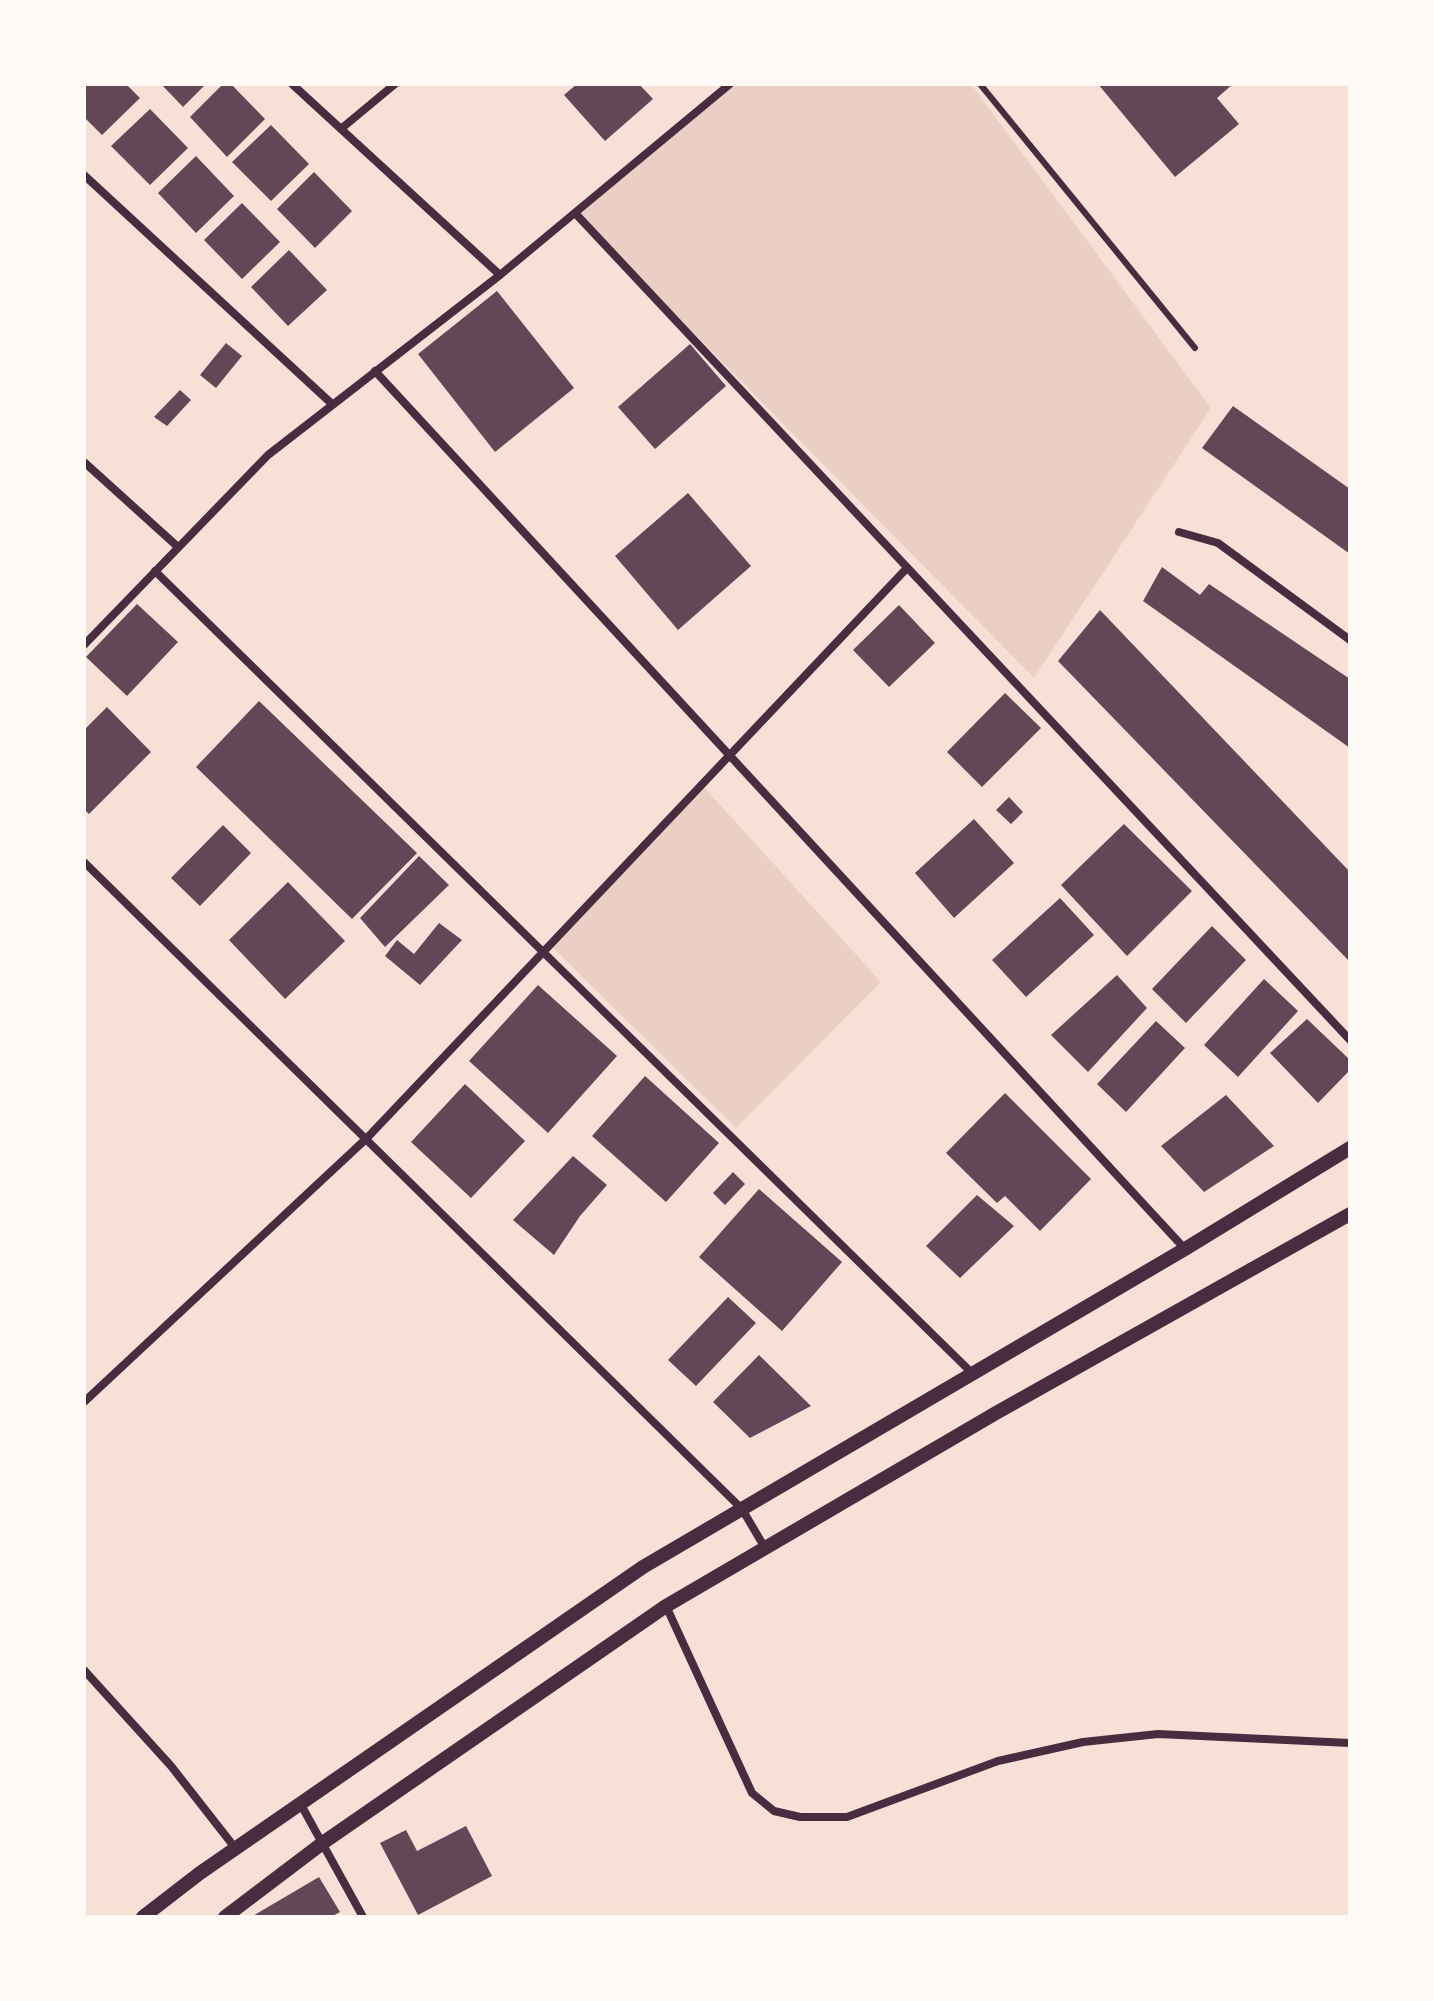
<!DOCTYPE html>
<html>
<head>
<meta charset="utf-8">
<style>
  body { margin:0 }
  #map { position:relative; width:1434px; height:2001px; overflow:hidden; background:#f7e1d7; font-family:"PT Sans Narrow",sans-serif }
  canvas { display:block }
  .frame { position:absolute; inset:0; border:86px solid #fffaf5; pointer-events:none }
</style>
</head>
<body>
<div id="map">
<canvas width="1434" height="2001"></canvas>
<div class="frame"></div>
</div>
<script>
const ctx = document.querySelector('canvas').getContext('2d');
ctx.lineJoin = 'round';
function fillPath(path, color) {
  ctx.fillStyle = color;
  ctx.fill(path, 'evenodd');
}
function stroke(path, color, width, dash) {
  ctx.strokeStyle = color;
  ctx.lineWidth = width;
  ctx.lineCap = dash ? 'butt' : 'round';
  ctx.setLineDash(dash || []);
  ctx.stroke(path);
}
const green = new Path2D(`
  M 730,84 L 971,84 L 1211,408 L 1034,678 L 575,213 Z
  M 702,785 L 881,982 L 736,1128 L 550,945 Z`);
const building = new Path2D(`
  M 84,84 L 126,84 L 140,98 L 102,135 L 84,117 Z
  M 161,84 L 206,84 L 183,107 Z
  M 223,84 L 231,84 L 265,119 L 227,157 L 190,117 Z
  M 577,84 L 639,84 L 653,99 L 605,141 L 564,95 Z
  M 1098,84 L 1233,84 L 1217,98 L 1239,124 L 1175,177 Z
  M 150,109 L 188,148 L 150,185 L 111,146 Z
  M 271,125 L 309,164 L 271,201 L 232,162 Z
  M 196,156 L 234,196 L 196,233 L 158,193 Z
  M 314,172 L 352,211 L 315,248 L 277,209 Z
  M 242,203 L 280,242 L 242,279 L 204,240 Z
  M 289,250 L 327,290 L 288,326 L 251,287 Z
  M 497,291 L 574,388 L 495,452 L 418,354 Z
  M 226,343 L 242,356 L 216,388 L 200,375 Z
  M 690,344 L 726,386 L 655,449 L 618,407 Z
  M 180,390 L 191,400 L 167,426 L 154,417 Z
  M 1233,406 L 1350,489 L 1350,554 L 1202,448 Z
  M 688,493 L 751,566 L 678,630 L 615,556 Z
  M 1162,567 L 1200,595 L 1209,584 L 1350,679 L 1350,748 L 1143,601 Z
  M 137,604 L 178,642 L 127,696 L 86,657 Z
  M 899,605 L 935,643 L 889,687 L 853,650 Z
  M 1100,610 L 1350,872 L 1350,962 L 1058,661 Z
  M 1005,693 L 1041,728 L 982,787 L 947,752 Z
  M 259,701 L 417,853 L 352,919 L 196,767 Z
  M 107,707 L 151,752 L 89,814 L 84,809 L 84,730 Z
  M 1009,797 L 1023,812 L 1011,824 L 996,810 Z
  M 974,819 L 1014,863 L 954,918 L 915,873 Z
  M 1124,824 L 1192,891 L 1127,956 L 1061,885 Z
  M 223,825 L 251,853 L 200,906 L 171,878 Z
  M 419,856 L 449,885 L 385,947 L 360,918 Z
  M 288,882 L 345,941 L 285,999 L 229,940 Z
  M 1060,898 L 1094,935 L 1026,997 L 992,960 Z
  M 439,923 L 462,940 L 420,985 L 385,956 L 397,940 L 414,954 Z
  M 1212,926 L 1246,960 L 1186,1023 L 1152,989 Z
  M 1117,975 L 1147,1008 L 1088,1072 L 1051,1035 Z
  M 1264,979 L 1298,1011 L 1238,1077 L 1204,1045 Z
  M 538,985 L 617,1056 L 548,1133 L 469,1061 Z
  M 1307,1019 L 1350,1060 L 1350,1070 L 1318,1103 L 1270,1053 Z
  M 1156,1021 L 1185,1048 L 1126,1112 L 1097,1084 Z
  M 645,1076 L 719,1143 L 666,1202 L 592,1136 Z
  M 465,1084 L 525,1141 L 471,1198 L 411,1142 Z
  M 1005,1093 L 1091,1179 L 1040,1231 L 1005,1196 L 997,1203 L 946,1153 Z
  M 1226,1095 L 1274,1146 L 1204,1192 L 1161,1146 Z
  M 573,1156 L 607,1185 L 580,1216 L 554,1255 L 513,1220 Z
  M 733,1172 L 745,1184 L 725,1205 L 713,1193 Z
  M 759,1189 L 842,1262 L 782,1331 L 699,1257 Z
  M 977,1195 L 1014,1226 L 960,1278 L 926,1246 Z
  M 728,1297 L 756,1323 L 696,1386 L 668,1360 Z
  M 759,1355 L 811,1406 L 750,1438 L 713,1402 Z
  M 466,1826 L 492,1876 L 418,1915 L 380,1843 L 406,1830 L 417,1851 Z
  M 319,1877 L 340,1912 L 331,1917 L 251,1917 Z`);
const service = new Path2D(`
  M 980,84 L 1195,348`);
const minor = new Path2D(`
  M 292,84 L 500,275
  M 342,128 L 395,84
  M 84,175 L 332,404
  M 575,213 L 1350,1040
  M 375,371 L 1185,1249
  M 84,462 L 178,547
  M 1179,532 L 1218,543 L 1350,640
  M 155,571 L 973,1374
  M 84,645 L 268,455 L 500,275 L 730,84
  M 84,862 L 742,1509 L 765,1548
  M 84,1402 L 367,1138 L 907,568
  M 666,1606 L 752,1793 L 774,1811 L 800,1817 L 847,1817 L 998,1761 L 1083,1742 L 1158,1734 L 1350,1743
  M 84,1670 L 171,1766 L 236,1849
  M 300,1803 L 363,1917`);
const tertiary = new Path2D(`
  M 143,1917 L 200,1873 L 643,1567 L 1185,1249 L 1350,1148
  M 225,1917 L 324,1842 L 666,1606 L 996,1413 L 1350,1214`);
fillPath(green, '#ebcfc5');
fillPath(building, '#644757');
stroke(service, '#4a2c40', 6);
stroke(minor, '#4a2c40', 8);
stroke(tertiary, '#4a2c40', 14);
</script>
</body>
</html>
